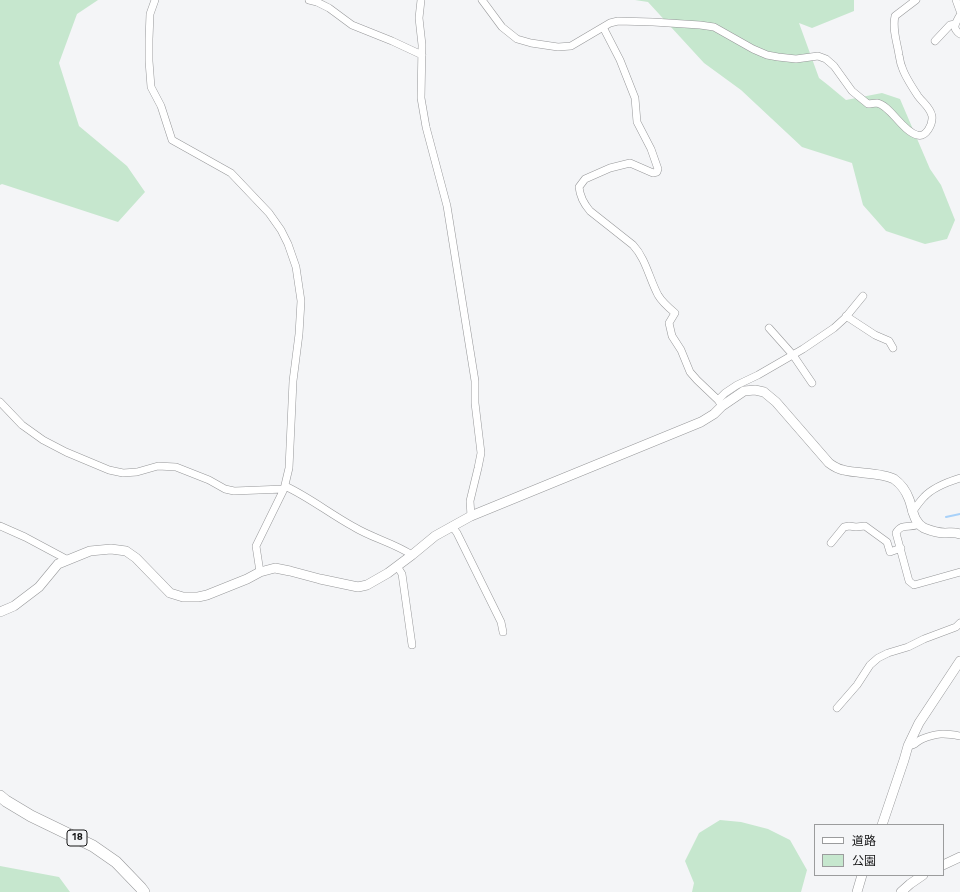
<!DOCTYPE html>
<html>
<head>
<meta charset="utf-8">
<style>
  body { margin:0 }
  #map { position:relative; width:960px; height:892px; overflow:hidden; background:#f4f5f7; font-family:"Titillium Web","Noto Sans JP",sans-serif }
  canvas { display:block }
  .legend { position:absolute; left:814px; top:824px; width:130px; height:52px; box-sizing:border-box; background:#f4f5f7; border:1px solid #9b9c9d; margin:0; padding:5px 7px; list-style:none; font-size:12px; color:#161617 }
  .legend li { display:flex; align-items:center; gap:8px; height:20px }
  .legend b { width:20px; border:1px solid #9b9c9d }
</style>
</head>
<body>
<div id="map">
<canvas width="960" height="892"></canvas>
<ul class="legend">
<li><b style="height:5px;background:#fff"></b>道路</li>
<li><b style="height:11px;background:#c6e7ce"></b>公園</li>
</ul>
</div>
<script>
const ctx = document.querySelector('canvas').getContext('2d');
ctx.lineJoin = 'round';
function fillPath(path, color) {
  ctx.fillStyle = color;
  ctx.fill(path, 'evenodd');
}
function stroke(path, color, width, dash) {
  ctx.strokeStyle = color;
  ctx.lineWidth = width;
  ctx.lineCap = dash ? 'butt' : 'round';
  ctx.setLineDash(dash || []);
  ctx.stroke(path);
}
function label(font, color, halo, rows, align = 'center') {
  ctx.font = font + ' "Titillium Web",sans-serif';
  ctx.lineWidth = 3;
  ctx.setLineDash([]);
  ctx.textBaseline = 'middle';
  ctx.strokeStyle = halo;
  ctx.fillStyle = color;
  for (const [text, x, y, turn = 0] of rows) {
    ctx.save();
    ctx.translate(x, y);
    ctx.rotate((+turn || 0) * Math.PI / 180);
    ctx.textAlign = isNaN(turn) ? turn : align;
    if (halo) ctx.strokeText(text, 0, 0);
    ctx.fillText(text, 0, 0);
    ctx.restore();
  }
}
const green = new Path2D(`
  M 0,0 L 98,0 L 77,14 L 59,63 L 79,126 L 127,166 L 145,192 L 118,222 L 2,184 L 0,185 Z
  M 635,0 L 854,0 L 854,11 L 812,28 L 799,23 L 819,78 L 828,85 L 846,100 L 882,93 L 900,99 L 930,169 L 941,185 L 955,220 L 947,239 L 925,244 L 886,231 L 863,205 L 852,163 L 802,147 L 741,90 L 704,63 L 648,2 Z
  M 720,820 L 741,822 L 768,829 L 790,840 L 807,870 L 801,892 L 692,892 L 694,883 L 685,861 L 699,833 Z
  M 0,866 L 59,877 L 70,892 L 0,892 Z`);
const stream = new Path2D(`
  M 946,517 L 960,514`);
const minor = new Path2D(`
  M 155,0 L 150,14 L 149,39 L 149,61 L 151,87 L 161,106 L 172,140 L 231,173 L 269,213 L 281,230 L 288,244 L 296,267 L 301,301 L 299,334 L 293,381 L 289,468 L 284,489 L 256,546 L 260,572
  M 309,0 L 317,2 L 329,8 L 352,25 L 392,41 L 422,55
  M 421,0 L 419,18 L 422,45 L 421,98 L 426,127 L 447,206 L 475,381 L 475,403 L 481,453 L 478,468 L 470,501 L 471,516
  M 482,0 L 502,27 L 517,39 L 531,43 L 558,47 L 571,46 L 610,23 L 618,21 L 653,22 L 700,25 L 714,27 L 753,49 L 767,55 L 778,57 L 796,59 L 818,56 L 826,59 L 834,66 L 852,91 L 868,104 C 871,104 874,103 877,103 C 890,105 902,131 917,135 C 926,138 933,124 932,116 C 930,107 923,103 918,96 C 914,90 904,74 902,67 C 900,63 900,59 899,55 C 897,42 892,29 895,16 L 916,0
  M 956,0 L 960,11
  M 960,15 C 956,23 951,28 960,34
  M 603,27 L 620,60 L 635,98 L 637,122 L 651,149 L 658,169 L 657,172 L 653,173 L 630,163 L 610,168 L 585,179 L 579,187 C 580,197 584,204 590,211 L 633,245 C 646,259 649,278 658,295 C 662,302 669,308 675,313 L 669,323 L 672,336 L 681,350 L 690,372 L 697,380 L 718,400 L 722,406
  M 935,41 L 950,25 L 955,24
  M 846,316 L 875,335 L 889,341 L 893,348
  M 769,328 L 793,355 L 812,383
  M 718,400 L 725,393 L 737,385 L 758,375 L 803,349 L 834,328 L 845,318 L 863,296
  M 0,402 L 22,425 L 43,440 L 66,452 L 109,470 L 123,473 L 137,472 L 158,466 L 176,467 L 209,480 L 225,489 L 234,491 L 284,489
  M 285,486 C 309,497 330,514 354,527 C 372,538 394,543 412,555
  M 912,512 C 916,507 920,501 924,497 C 933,487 947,482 960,478
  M 919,524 C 910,529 902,522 896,533 L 909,581 L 914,585 L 960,572
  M 0,526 L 25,537 L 68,560
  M 452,526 L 457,533 L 501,622 L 503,632
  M 831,543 L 844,527 L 849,526 L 856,527 L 865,526 L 887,542 L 890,552 L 901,548
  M 397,566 L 402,574 L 412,645
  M 837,708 L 857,685 L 870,665 L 878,658 L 888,653 L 908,647 L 924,639 L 956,627 L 960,623
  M 908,746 C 917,745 915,742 922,739 C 937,733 944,733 960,736`);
const tertiary = new Path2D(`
  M 0,612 L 14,606 L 39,587 L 58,564 L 90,551 L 111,549 L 126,551 L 136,558 L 170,593 L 183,597 L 198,597 L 207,595 L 247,579 L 260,572 L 275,568 L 290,571 L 320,579 L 358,587 L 367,585 L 388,573 L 412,555 L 435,536 L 471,516 L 701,422 L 714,414 L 722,406 L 744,391 L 755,390 L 764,392 L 776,402 L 829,463 C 833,466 838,469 843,470 C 858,474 881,472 894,479 C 901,484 906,491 909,499 C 913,509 913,522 924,528 C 929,530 939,533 945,533 C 951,533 954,532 960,534
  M 882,825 L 904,760 L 908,746 L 919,723 L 960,661
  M 943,865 L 960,857
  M 857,892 L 862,875
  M 901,892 L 910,884 L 923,875`);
const primary = new Path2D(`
  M 0,796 L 6,801 L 31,816 L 93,846 L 116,862 L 141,888 L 144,892`);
const shields = [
  [77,838,20]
];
const shieldNames = [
  ["18",77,838]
];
fillPath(green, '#c6e7ce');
stroke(stream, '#a8d1f9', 2);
stroke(minor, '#969799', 8);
stroke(tertiary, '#969799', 10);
stroke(primary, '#969799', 12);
stroke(minor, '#fff', 7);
stroke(tertiary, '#fff', 9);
stroke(primary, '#fff', 11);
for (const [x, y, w] of shields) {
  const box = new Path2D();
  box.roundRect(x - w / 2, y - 8, w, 16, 3);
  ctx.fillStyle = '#f4f5f7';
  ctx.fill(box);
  stroke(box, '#161617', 1);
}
label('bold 10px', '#161617', null, shieldNames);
</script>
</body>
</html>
